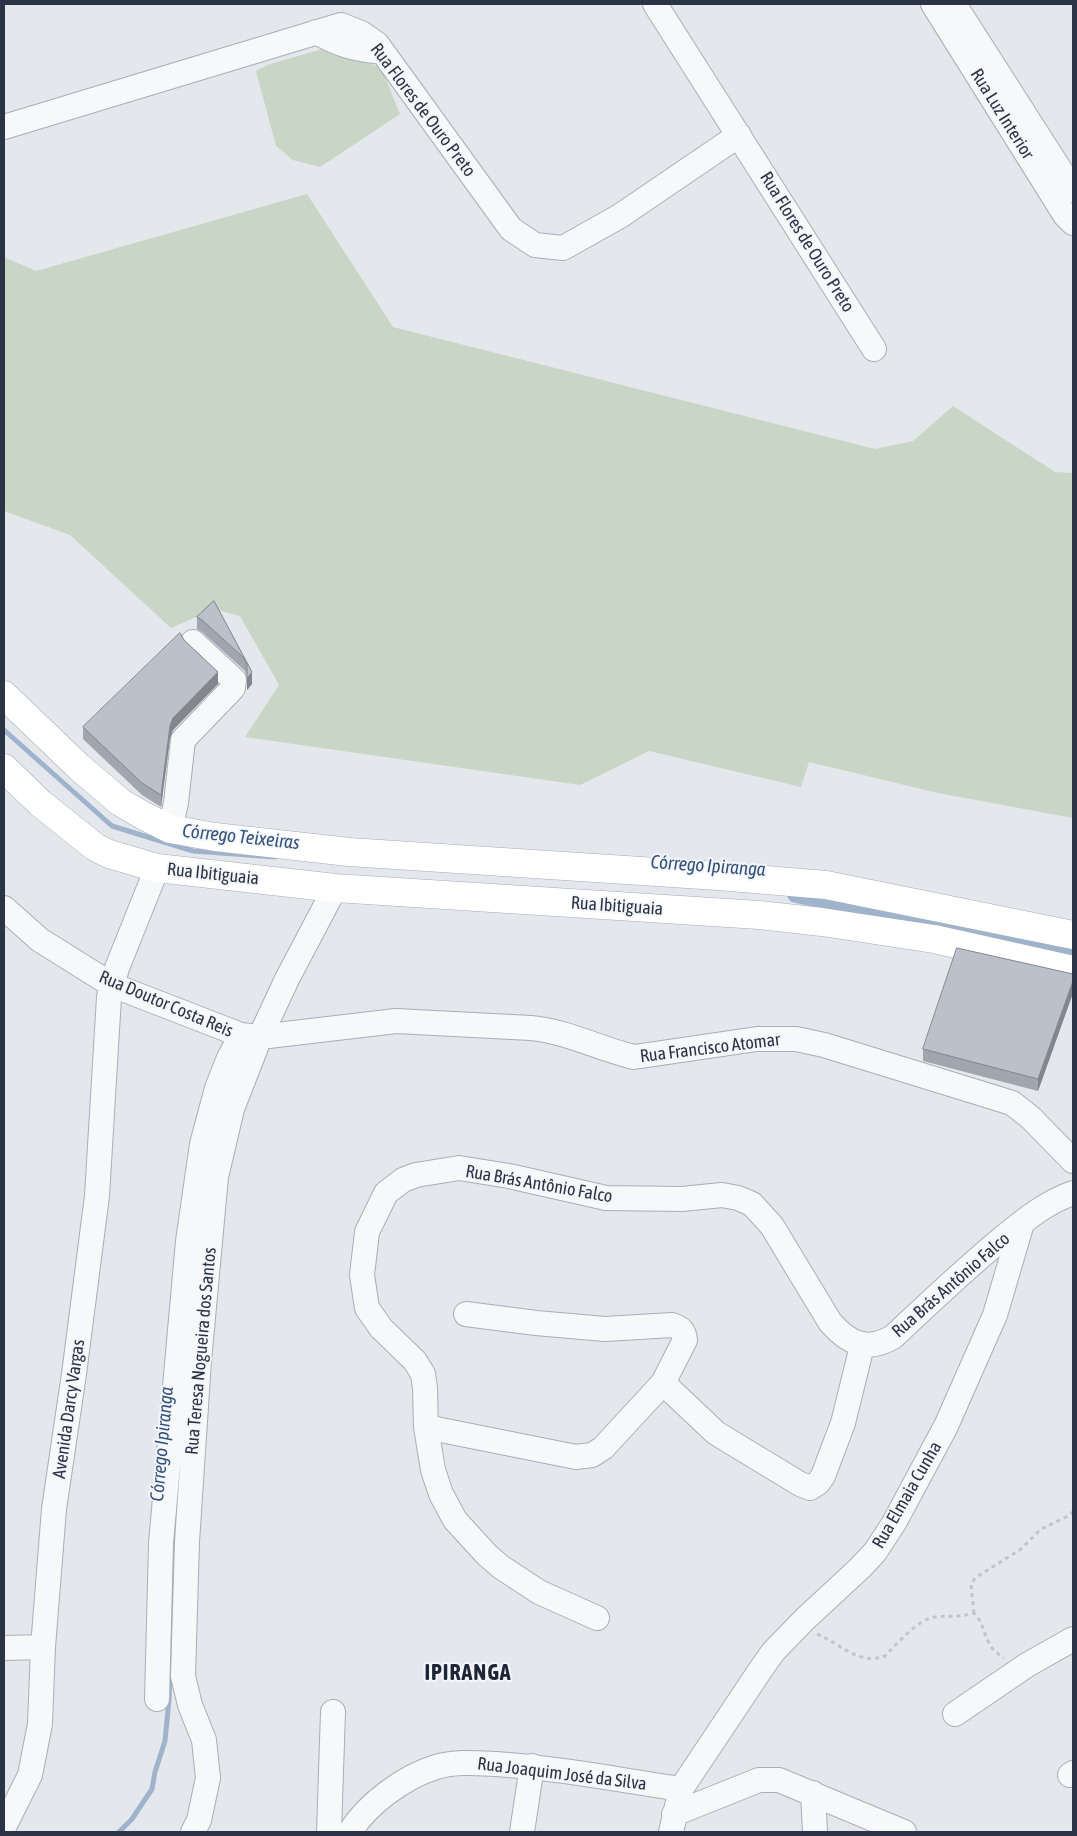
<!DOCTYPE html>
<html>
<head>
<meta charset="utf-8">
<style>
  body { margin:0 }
  #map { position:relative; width:1077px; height:1836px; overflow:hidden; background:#e4e7ec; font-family:"Asap Condensed",sans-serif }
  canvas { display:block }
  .frame { position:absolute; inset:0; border:5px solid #2b3445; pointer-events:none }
</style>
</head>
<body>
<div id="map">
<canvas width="1077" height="1836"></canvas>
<div class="frame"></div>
</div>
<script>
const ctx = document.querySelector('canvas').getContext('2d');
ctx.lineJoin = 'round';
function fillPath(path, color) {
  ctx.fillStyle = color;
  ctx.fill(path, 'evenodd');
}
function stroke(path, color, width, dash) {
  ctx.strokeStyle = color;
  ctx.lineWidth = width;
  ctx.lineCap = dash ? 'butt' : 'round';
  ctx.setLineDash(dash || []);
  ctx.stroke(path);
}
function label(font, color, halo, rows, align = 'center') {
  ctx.font = font + ' "Asap Condensed",sans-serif';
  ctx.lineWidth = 4;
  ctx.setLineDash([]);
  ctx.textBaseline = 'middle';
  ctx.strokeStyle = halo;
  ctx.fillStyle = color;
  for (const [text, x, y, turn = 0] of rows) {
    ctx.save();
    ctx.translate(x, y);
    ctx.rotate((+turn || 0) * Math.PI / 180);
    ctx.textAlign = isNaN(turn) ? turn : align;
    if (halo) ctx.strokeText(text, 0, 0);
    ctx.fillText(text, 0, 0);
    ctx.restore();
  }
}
const green = new Path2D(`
  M 329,47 L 363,62 L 381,67 L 400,114 L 320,167 L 293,160 L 276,146 L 256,71 L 267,65 Z
  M 307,194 L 393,327 L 875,449 L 913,441 L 953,406 L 1055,472 L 1073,473 L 1073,818 L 938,793 L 809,762 L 801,787 L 649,751 L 580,785 L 245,737 L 279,685 L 240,616 L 214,609 L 171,628 L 70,535 L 4,511 L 4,257 L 36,271 Z`);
const stream = new Path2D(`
  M 4,730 L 112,826 L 193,851 L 275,857
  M 119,1832 L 132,1819 L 152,1789 L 155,1772 L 165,1741 L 169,1700 L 173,1604`);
const canal = new Path2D(`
  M 796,894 L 1073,951`);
const path = new Path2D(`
  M 974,1613 L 971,1585 L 975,1578 L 1021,1549 L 1041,1529 L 1068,1516 L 1073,1512
  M 817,1634 C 840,1643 858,1666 885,1656 C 897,1644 918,1619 935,1617 C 949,1615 959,1618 974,1613 C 983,1622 983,1632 989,1643 C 992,1650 998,1654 1004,1658`);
const minor = new Path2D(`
  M 655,4 L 874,349
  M 933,4 L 1065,215 L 1073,223
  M 954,4 L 1073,190
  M 316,32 C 341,46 355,49 383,52
  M 4,127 L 341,25 L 361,33 L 377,44 L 511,229 L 535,245 L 563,248 L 620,216 L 739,135
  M 170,829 L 176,803 L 183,740 L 233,688 L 234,680 L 193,642
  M 4,908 L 40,940 L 112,985 L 241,1035 L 260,1037 L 396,1021 L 531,1028 C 566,1031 600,1049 634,1057 L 757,1039 L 796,1039 L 824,1045 L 1012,1103 L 1031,1118 L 1073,1161
  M 663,1383 L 716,1433 L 800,1484 L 810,1488 L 818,1483 L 823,1476 L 843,1423 L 862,1346
  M 426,1427 L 576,1457 L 592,1455 L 603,1448 L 663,1383 L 685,1340 C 684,1331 681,1328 672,1325 L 605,1329 L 536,1323 L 466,1314
  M 597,1618 L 539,1592 L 501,1567 L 487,1555 L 455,1520 L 441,1494 L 433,1470 L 426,1427 L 425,1388 L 423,1374 L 415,1361 L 381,1328 L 367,1308 L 362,1275 L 367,1232 L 386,1193 L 403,1180 L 416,1175 L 459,1168 L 509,1176 L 606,1198 L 682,1199 L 722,1195 L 738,1198 L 752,1204 L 772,1226 L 830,1322 C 849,1344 867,1352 893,1337 C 930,1302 966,1268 1005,1236 C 1026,1219 1047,1202 1073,1193
  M 4,1648 L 43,1647
  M 157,1699 L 161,1543 L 188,1241 L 202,1144 L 217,1088 L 229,1058 L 241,1035
  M 955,1714 L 1027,1665 L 1073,1639
  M 1070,1775 L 1073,1773
  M 813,1793 L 815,1832
  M 674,1814 L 759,1780 L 779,1780 L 904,1832
  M 4,1827 L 30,1775 L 40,1724 L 43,1647 L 54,1509 L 74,1374 L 97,1196 L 109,997 L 117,968 L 157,868
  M 193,1832 L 199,1820 L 208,1778 L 204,1740 L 190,1705 L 183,1676 L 187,1542 L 199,1361 L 216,1177 L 232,1109 L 260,1037 L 287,979 L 335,888
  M 329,1832 L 333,1712
  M 350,1832 C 367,1804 404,1777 436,1767 C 455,1761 477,1763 496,1764 C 558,1768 619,1780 681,1789
  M 522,1832 L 532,1766
  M 671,1832 L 681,1789 L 761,1669 L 773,1652 L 805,1619 L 860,1568 L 875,1552 L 894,1523 L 946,1426 L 995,1315 L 1022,1223`);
const major = new Path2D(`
  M 4,695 L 79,767 L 120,802 L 144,816 L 170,829 L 215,837 L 349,852 L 718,876 L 826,885 L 1073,935
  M 4,768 L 40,803 L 95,847 L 109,854 L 157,868 L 335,888 L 759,915 L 822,922 L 934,939 L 1073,970`);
const wall = new Path2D(`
  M 214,601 L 252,672 L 252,684 L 247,690 L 247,675 L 244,670 L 202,632 L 197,629 L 197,617 Z
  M 184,640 L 218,684 L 173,730 L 170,738 L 161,807 L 142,795 L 83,739 L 83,727 Z
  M 1073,974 L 1073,993 L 1038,1091 L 923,1061 L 923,1049 Z`);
const shadedWall = new Path2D(`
  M 218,672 L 218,684 L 173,730 L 170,738 L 161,807 L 161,795 L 170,726 L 173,718 Z
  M 252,672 L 252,684 L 247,690 L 247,678 Z
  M 1073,981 L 1073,993 L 1038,1091 L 1038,1079 Z`);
const building = new Path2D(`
  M 214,601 L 252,672 L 247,678 L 247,664 L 244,658 L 202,620 L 197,617 Z
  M 180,633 L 184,640 L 218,672 L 173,718 L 170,726 L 161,795 L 142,783 L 83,727 Z
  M 957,948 L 1073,974 L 1073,981 L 1038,1079 L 923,1049 Z`);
const streetNames = [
  ["Rua Flores de Ouro Preto",423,110,53],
  ["Rua Luz Interior",1002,114,58],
  ["Rua Flores de Ouro Preto",807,242,58],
  ["Rua Ibitiguaia",213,874,6],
  ["Rua Ibitiguaia",617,906,4],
  ["Rua Doutor Costa Reis",166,1004,23],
  ["Rua Francisco Atomar",710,1048,-7],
  ["Rua Brás Antônio Falco",539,1184,10],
  ["Rua Brás Antônio Falco",951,1285,-41],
  ["Rua Teresa Nogueira dos Santos",201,1351,-85],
  ["Avenida Darcy Vargas",69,1409,-82],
  ["Rua Elmaia Cunha",907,1495,-60],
  ["Rua Joaquim José da Silva",562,1774,7]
];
const waterNames = [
  ["Córrego Teixeiras",241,837,6],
  ["Córrego Ipiranga",708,866,4],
  ["Córrego Ipiranga",162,1444,-85]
];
const districtNames = [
  ["IPIRANGA",468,1673]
];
fillPath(green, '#c9d6c5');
stroke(stream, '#9fb4cc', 5);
stroke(canal, '#9fb4cc', 18);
stroke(minor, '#a9aeb7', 26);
stroke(major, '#a3abb8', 29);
stroke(path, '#c2c5cb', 3, [4, 4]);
stroke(minor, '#f7f8fa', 24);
stroke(major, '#fff', 28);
fillPath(wall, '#a1a5ae');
fillPath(shadedWall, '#83868d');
fillPath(building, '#bbc0ca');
stroke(building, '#83868d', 1);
label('18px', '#2b3445', '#f4f6f9', streetNames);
label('italic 19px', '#34527a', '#f4f6f9', waterNames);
ctx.letterSpacing = '1px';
label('bold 22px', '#1d2536', '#f4f6f9', districtNames);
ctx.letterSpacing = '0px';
</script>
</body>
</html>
